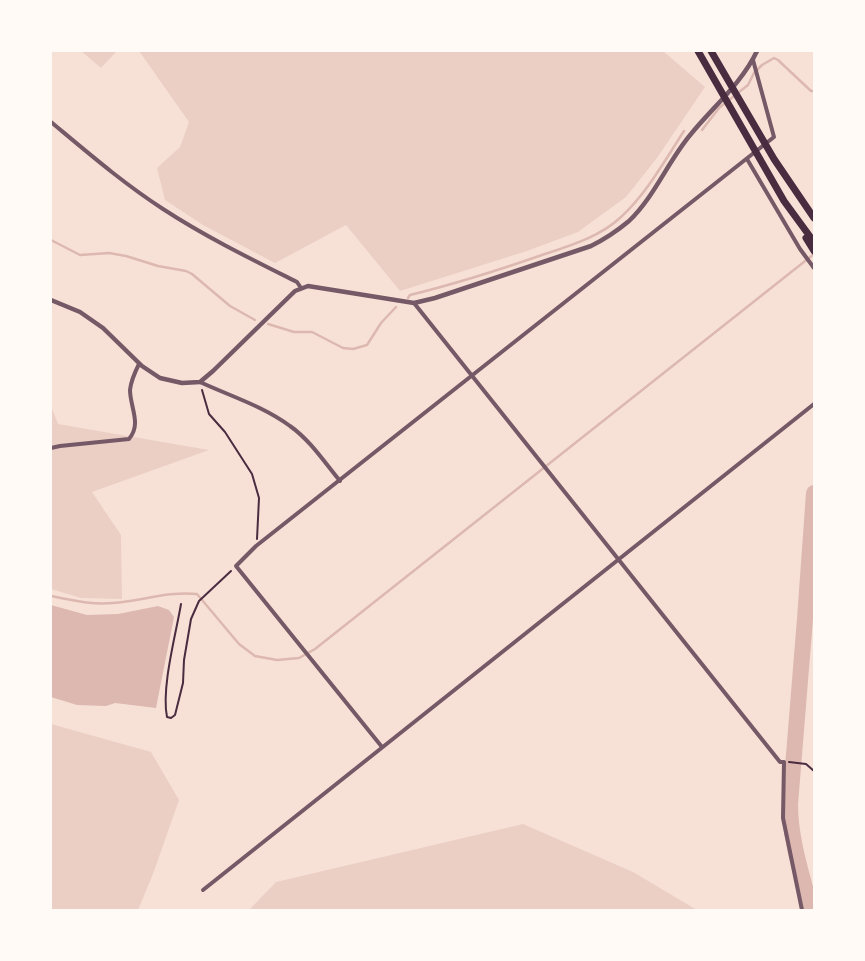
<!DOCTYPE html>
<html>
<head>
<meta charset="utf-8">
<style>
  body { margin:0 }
  #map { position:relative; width:865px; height:961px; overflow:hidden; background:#f7e1d7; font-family:"Fira Sans",sans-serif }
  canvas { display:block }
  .frame { position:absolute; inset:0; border:52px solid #fffaf5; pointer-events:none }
</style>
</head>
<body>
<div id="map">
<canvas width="865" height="961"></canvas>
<div class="frame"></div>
</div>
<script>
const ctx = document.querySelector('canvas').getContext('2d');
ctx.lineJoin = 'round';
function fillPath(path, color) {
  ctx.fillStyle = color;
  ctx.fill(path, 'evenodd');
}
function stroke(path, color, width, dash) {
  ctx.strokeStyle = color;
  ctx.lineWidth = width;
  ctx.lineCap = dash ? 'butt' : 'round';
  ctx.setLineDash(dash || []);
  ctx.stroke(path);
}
const green = new Path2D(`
  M 81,51 L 117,51 L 101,68 Z
  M 139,51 L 663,51 L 705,87 L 657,158 L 626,197 L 578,232 L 527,251 L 400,291 L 346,225 L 275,263 L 203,225 L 165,200 L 157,168 L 180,147 L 189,122 Z
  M 51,406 L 58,424 L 209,450 L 92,492 L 121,535 L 122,599 L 81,598 L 51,589 Z
  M 51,724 L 151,752 L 179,800 L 153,874 L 138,910 L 51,910 Z
  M 523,824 L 633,872 L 697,910 L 249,910 L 276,882 Z`);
const water = new Path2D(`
  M 51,605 L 87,615 L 118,614 L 158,606 L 169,610 L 174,617 L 156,708 L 115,703 L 106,706 L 77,705 L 51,697 Z`);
const stream = new Path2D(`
  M 702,130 L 719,108 L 748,85 L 754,73 L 762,65 L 774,58 L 778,60 L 811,91 L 814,91
  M 51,240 L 80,255 L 109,253 L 126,256 L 158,266 L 186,271 L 192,274 L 230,306 L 255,320
  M 408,298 L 410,295 C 455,284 499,270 542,255 C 569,246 600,237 621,217 C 647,193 665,160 684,131
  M 268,324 L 294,332 L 312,332 L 343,348 L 353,349 L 367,345 L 381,323 L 396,307
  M 51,596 C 72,600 91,605 113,603 C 141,601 168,591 197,594 L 239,644 L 255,656 L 277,660 L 299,658 L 315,649 L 814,254`);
const river = new Path2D(`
  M 811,910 C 802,875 790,840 790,804 L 805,619 L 814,493`);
const path = new Path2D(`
  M 202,390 L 209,414 L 225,432 L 252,474 L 259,498 L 257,539
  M 181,604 C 176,634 161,688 167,717 L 171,718 L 175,715 L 183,683 L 184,660 L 191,619 L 199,601 L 231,571
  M 789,762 L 806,764 L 814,771`);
const minor = new Path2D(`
  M 51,122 C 87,152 123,183 163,209 C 206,237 251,259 297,282 L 301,288
  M 747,159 L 800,249 L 814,268
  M 414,303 L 780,762 L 784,762 L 783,818 L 802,910
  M 200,382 C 230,396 263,406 290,426 C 310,440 325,463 340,481
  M 51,448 L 60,446 L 129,439 C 142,424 130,407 130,390 C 131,380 135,372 139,364
  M 382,747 L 236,566 L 256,546 L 774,137 L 753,60
  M 203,890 L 814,404`);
const tertiary = new Path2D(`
  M 51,300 L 80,312 L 103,328 L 142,366 L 160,378 L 182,383 L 200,382 L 213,371 L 295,291 L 308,286 L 414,303 L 435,298 L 591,246 C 605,239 617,231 629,221 C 655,196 668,161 691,134 C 713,107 742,83 757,51`);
const motorway = new Path2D(`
  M 698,51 L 784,201 L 814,242
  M 711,51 L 774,159 L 814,218
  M 806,238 L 814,251`);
fillPath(green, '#ebcfc5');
fillPath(water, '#dcb8b0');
stroke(stream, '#dcb8b0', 2.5);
stroke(river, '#dcb8b0', 16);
stroke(path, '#4a2c40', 2);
stroke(minor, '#755966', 4);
stroke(tertiary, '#755966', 4.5);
stroke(motorway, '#4a2c40', 7);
</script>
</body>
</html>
